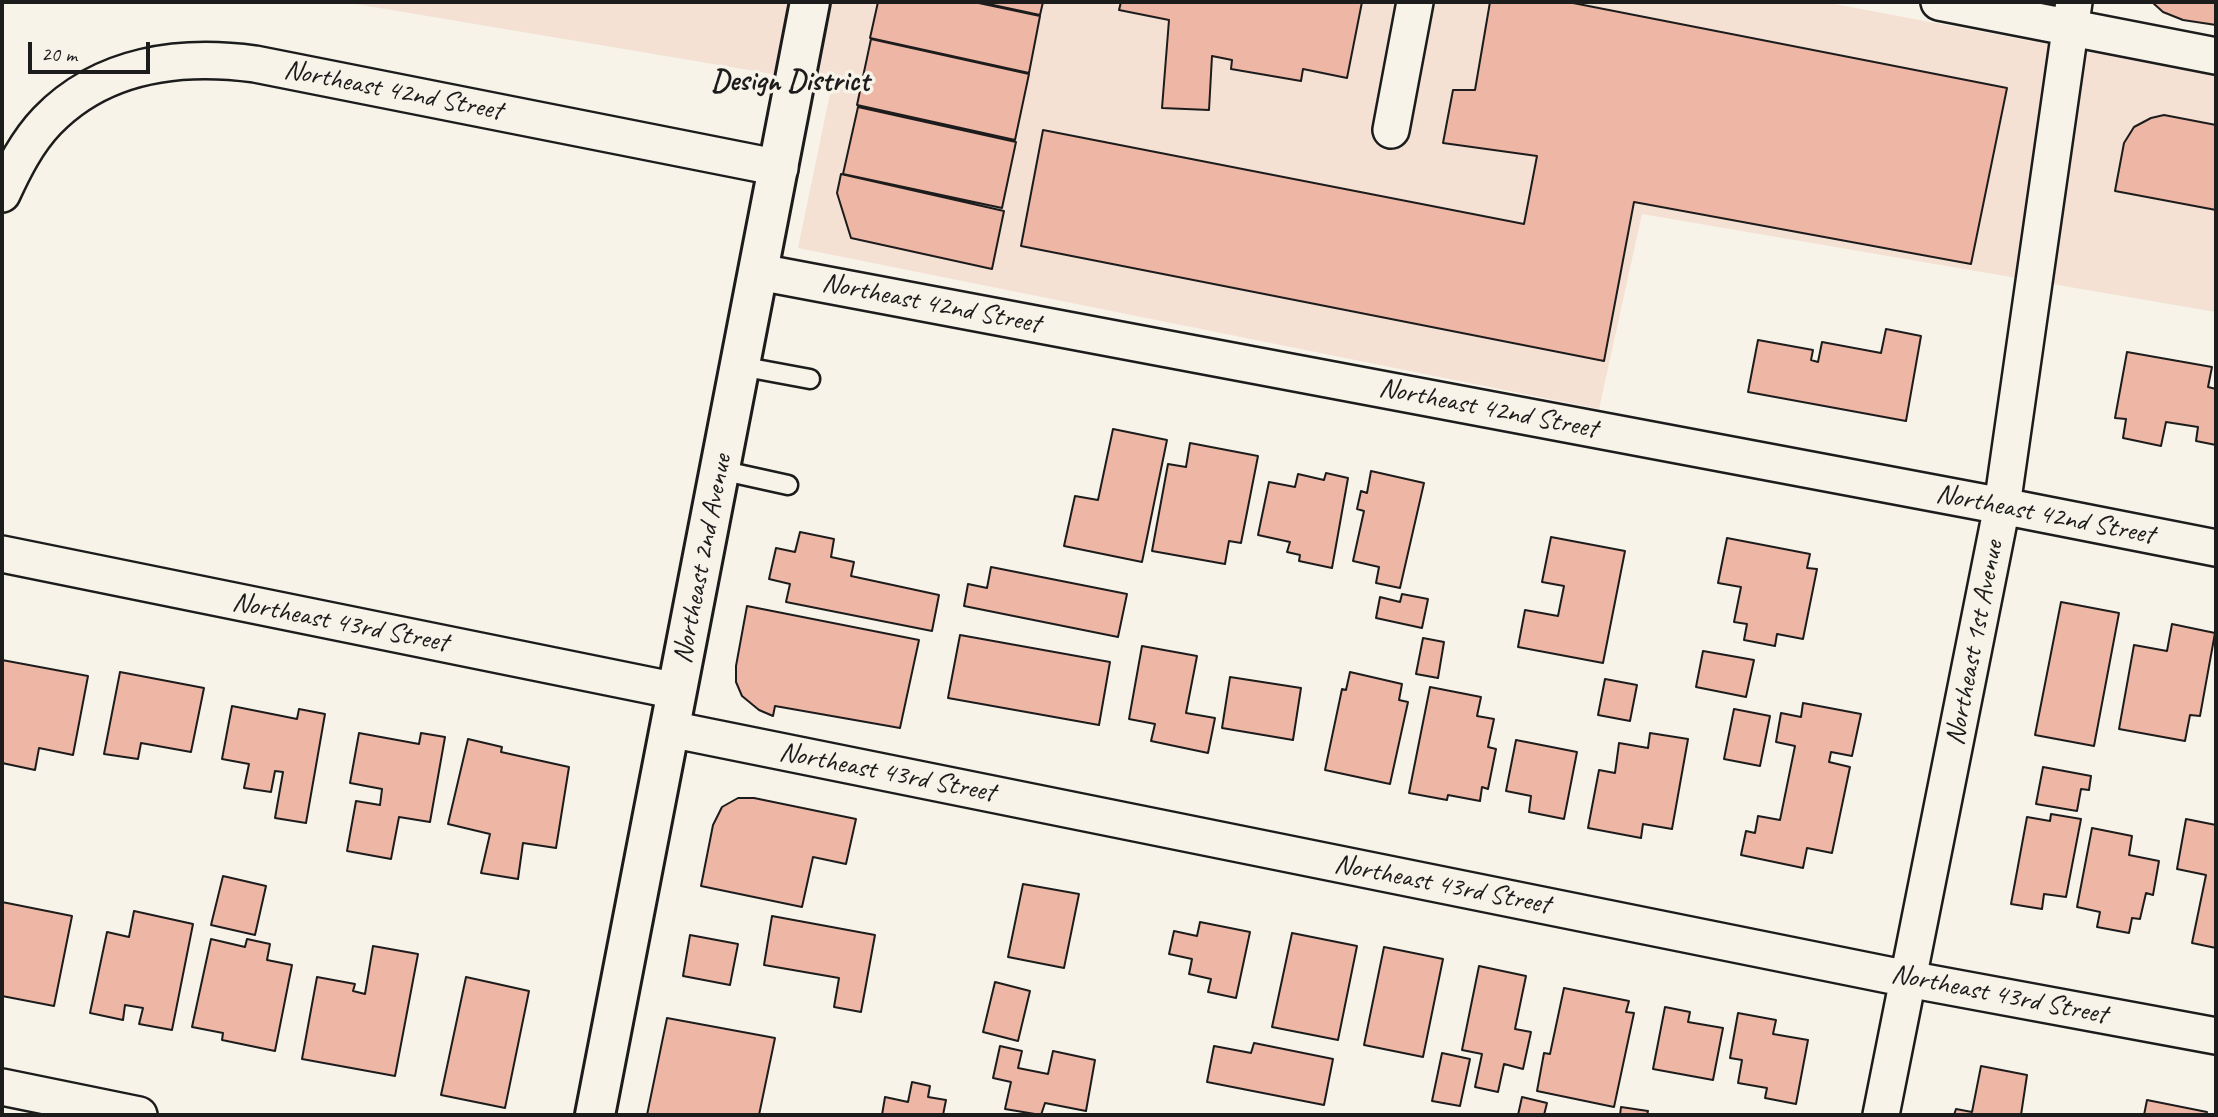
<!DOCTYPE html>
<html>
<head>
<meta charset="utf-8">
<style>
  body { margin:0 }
  #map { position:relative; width:2218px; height:1117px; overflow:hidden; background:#f7f3e8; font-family:Caveat,sans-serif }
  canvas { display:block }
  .frame { position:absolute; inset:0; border:4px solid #1c1c1c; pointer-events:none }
  .scale { position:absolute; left:28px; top:42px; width:122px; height:32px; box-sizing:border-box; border:4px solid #1c1c1c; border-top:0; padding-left:9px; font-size:21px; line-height:24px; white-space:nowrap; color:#1c1c1c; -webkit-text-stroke:5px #f7f3e8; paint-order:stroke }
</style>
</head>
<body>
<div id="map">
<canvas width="2218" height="1117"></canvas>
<div class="frame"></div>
<div class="scale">20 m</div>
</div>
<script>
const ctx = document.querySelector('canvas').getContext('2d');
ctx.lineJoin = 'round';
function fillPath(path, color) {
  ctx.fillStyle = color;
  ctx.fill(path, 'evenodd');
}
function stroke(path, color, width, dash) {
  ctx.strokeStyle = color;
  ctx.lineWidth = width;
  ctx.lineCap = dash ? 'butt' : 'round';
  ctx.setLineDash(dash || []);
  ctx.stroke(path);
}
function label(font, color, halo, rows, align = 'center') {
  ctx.font = font + ' Caveat,sans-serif';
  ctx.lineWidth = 7;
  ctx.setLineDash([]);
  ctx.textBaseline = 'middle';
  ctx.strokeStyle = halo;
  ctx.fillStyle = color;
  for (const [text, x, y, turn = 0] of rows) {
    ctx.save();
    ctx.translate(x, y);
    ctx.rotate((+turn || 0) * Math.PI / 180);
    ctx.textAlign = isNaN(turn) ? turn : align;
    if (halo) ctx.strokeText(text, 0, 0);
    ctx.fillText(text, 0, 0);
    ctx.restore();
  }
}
const built = new Path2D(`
  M 344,2 L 1824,2 L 2216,76 L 2216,312 L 1642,214 L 1599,409 L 798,248 L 832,84 Z`);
const building = new Path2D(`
  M 878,2 L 974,2 L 1040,16 L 1029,73 L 870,38 Z
  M 979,2 L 1043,2 L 1040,15 Z
  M 1121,2 L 1362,2 L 1347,78 L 1303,69 L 1301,81 L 1231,69 L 1232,60 L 1212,56 L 1209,110 L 1162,108 L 1169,20 L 1119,10 Z
  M 1490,2 L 1568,2 L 2007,88 L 1971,264 L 1634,202 L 1604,361 L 1021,246 L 1043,130 L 1524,224 L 1537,156 L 1443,143 L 1453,90 L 1475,90 Z
  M 2152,2 L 2216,2 L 2216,25 L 2183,20 L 2163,12 Z
  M 871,39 L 1029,74 L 1015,140 L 857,105 Z
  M 858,107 L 1016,142 L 1002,208 L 843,174 Z
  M 2164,115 L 2216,125 L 2216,210 L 2115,191 L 2124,143 L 2134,127 L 2151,118 Z
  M 841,174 L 1004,211 L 992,269 L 851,238 L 837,193 Z
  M 1886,329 L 1921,336 L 1906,421 L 1748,392 L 1758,340 L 1813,350 L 1811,360 L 1818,362 L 1822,342 L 1881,353 Z
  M 2127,352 L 2212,367 L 2208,387 L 2216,389 L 2216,445 L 2196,441 L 2198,427 L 2166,422 L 2161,446 L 2123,438 L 2126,419 L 2115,418 Z
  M 1113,429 L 1167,440 L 1142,562 L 1064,546 L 1075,496 L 1098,500 Z
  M 1190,443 L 1258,456 L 1241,543 L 1229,541 L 1225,564 L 1152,551 L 1168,464 L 1186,467 Z
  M 1371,471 L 1424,483 L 1400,588 L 1376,583 L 1379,567 L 1353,561 L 1364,511 L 1357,509 L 1361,491 L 1367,493 Z
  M 1326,473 L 1348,478 L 1332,568 L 1299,561 L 1300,555 L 1287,552 L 1290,542 L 1258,535 L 1269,482 L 1295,487 L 1298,474 L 1324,480 Z
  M 800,532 L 834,539 L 831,557 L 854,562 L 851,576 L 939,595 L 932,631 L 786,602 L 790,584 L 769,579 L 776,548 L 795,552 Z
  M 1551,537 L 1625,551 L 1603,663 L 1518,647 L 1525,610 L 1558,616 L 1564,586 L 1542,582 Z
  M 1727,538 L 1810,554 L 1807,568 L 1817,569 L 1803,639 L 1777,634 L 1775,646 L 1744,640 L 1747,624 L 1734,622 L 1741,587 L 1718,583 Z
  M 991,567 L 1127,594 L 1118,637 L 964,606 L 968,584 L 987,588 Z
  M 1402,594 L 1428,599 L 1422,628 L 1376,618 L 1380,597 L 1400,602 Z
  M 2061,602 L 2119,613 L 2094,746 L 2035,735 Z
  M 747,606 L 919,640 L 900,728 L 775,706 L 773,716 L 759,710 L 742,696 L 736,682 L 736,666 Z
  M 2172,624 L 2215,633 L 2200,716 L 2190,715 L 2185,741 L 2119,729 L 2134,645 L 2167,651 Z
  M 960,635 L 1110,662 L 1099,725 L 948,698 Z
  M 1423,638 L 1444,642 L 1438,678 L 1416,674 Z
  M 1142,646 L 1197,656 L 1186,713 L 1215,718 L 1208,753 L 1151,741 L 1155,724 L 1129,719 Z
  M 1703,651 L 1754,660 L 1746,697 L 1696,687 Z
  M 2,660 L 88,676 L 73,755 L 39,748 L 35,770 L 2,763 Z
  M 120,672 L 204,688 L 191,752 L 141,743 L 138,759 L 104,754 Z
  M 1350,672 L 1402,684 L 1399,700 L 1408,702 L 1390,784 L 1325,770 L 1342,689 L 1346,690 Z
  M 1230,677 L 1301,688 L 1293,740 L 1222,728 Z
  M 1605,679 L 1637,685 L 1630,721 L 1598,715 Z
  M 1430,687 L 1481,697 L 1477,716 L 1494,719 L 1488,747 L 1496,749 L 1488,789 L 1482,787 L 1480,801 L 1448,795 L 1447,800 L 1409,793 Z
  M 1803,703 L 1861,714 L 1852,756 L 1831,752 L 1829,762 L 1850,767 L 1832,853 L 1807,848 L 1803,868 L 1741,855 L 1746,831 L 1755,833 L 1758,816 L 1780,820 L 1795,746 L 1776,742 L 1781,713 L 1801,717 Z
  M 232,706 L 297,719 L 299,709 L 325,714 L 306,823 L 275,818 L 283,772 L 275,771 L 271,792 L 244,788 L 249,764 L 222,759 Z
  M 1734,709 L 1770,716 L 1760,766 L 1724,759 Z
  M 359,733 L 419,744 L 421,733 L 445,737 L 430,822 L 399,817 L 391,859 L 347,851 L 356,801 L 380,805 L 382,789 L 350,783 Z
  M 1650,733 L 1688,739 L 1672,829 L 1643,824 L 1641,838 L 1588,828 L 1599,770 L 1615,773 L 1619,743 L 1648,748 Z
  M 468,739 L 502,747 L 501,752 L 569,767 L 556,848 L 523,843 L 518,879 L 481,873 L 490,834 L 448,824 Z
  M 1516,740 L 1577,752 L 1564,819 L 1529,812 L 1531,796 L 1506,791 Z
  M 2043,767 L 2091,776 L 2089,790 L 2081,789 L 2077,811 L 2036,804 Z
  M 738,798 L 754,798 L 856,819 L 846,864 L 813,857 L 802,907 L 701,886 L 713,825 L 722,807 Z
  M 2051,814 L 2081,819 L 2066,897 L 2044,894 L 2042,909 L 2011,904 L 2027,817 L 2050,821 Z
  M 2186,819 L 2216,825 L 2216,948 L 2192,943 L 2206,875 L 2177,869 Z
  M 2092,828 L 2132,836 L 2129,855 L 2159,861 L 2153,895 L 2146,893 L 2140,919 L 2132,918 L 2129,933 L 2097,927 L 2100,912 L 2077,907 Z
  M 223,876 L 266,886 L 255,935 L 211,925 Z
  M 1023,884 L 1079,894 L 1064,968 L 1008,957 Z
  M 2,902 L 72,916 L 54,1006 L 2,996 Z
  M 134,911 L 193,924 L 172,1030 L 139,1024 L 143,1008 L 125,1005 L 123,1020 L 90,1013 L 107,932 L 129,937 Z
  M 772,916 L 875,935 L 861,1012 L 834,1007 L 839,978 L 764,965 Z
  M 1200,922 L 1250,932 L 1236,998 L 1208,992 L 1211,979 L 1189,974 L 1192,959 L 1169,954 L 1174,931 L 1197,936 Z
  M 1292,933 L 1357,946 L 1338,1040 L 1272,1027 Z
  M 690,935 L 738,944 L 730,985 L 683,976 Z
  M 211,939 L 245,947 L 247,939 L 270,944 L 267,960 L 292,965 L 275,1051 L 222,1040 L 223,1033 L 192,1027 Z
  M 373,946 L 418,954 L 395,1076 L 302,1059 L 317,977 L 355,984 L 353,991 L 365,994 Z
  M 1384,947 L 1443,959 L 1423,1057 L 1364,1045 Z
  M 1479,966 L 1526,976 L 1515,1029 L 1531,1032 L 1523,1069 L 1504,1064 L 1498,1092 L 1475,1087 L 1482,1054 L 1462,1050 Z
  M 466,977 L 529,991 L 505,1108 L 441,1095 Z
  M 995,982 L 1030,991 L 1018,1041 L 983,1032 Z
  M 1564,988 L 1629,1001 L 1626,1012 L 1634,1013 L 1614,1107 L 1537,1091 L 1544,1053 L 1550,1054 Z
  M 1665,1007 L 1690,1012 L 1688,1022 L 1723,1028 L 1713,1080 L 1653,1069 Z
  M 1738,1013 L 1776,1020 L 1773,1034 L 1808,1040 L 1796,1104 L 1765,1098 L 1767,1088 L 1738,1083 L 1742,1060 L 1730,1058 Z
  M 667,1018 L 775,1038 L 759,1115 L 647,1115 Z
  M 1254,1043 L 1333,1059 L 1324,1105 L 1207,1082 L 1214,1046 L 1251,1053 Z
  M 1000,1046 L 1022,1051 L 1018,1068 L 1048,1074 L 1053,1051 L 1095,1060 L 1086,1111 L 1045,1103 L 1041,1115 L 1005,1109 L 1011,1082 L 993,1078 Z
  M 1442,1053 L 1470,1059 L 1460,1106 L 1432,1101 Z
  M 1981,1066 L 2027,1075 L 2021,1115 L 1954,1115 L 1956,1109 L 1972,1112 Z
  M 912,1082 L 930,1086 L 928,1097 L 946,1100 L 943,1115 L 882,1115 L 885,1097 L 908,1102 Z
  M 1522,1097 L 1547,1103 L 1544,1115 L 1518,1115 Z
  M 2147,1100 L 2207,1112 L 2206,1115 L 2144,1115 Z
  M 1621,1107 L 1648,1111 L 1647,1115 L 1620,1115 Z`);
const lane = new Path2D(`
  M 740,366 L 810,379
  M 720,470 L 788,485`);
const street = new Path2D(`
  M 1939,2 L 2216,56
  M 1391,130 L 1415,2
  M 2,194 C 14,168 27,142 47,121 C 102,64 180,54 255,64 L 780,168
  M 759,272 L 2002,506 L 2216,548
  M 2,554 L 677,691
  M 670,729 L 1908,979 L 2216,1036
  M 2,1087 L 139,1115
  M 1881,1115 L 2002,506 L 2074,2`);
const secondary = new Path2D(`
  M 595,1115 L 810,2`);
const streetNames = [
  ["Northeast 42nd Street",393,91,11],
  ["Northeast 42nd Street",931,304,11],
  ["Northeast 42nd Street",1488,409,11],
  ["Northeast 42nd Street",2045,515,11],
  ["Northeast 2nd Avenue",703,559,-79],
  ["Northeast 43rd Street",340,623,11],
  ["Northeast 1st Avenue",1975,643,-79],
  ["Northeast 43rd Street",887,773,11],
  ["Northeast 43rd Street",1442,885,11],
  ["Northeast 43rd Street",1999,995,11]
];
const neighbourhoodNames = [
  ["Design District",790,82]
];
fillPath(built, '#f4e1d4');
fillPath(building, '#eeb6a5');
stroke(building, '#1c1c1c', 2);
stroke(lane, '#1c1c1c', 23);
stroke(street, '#1c1c1c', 40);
stroke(secondary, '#1c1c1c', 44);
stroke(lane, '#f7f3e8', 18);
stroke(street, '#f7f3e8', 35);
stroke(secondary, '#f7f3e8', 38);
label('28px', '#1c1c1c', '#f7f3e8', streetNames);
label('bold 30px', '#1c1c1c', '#f7f3e8', neighbourhoodNames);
</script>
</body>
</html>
